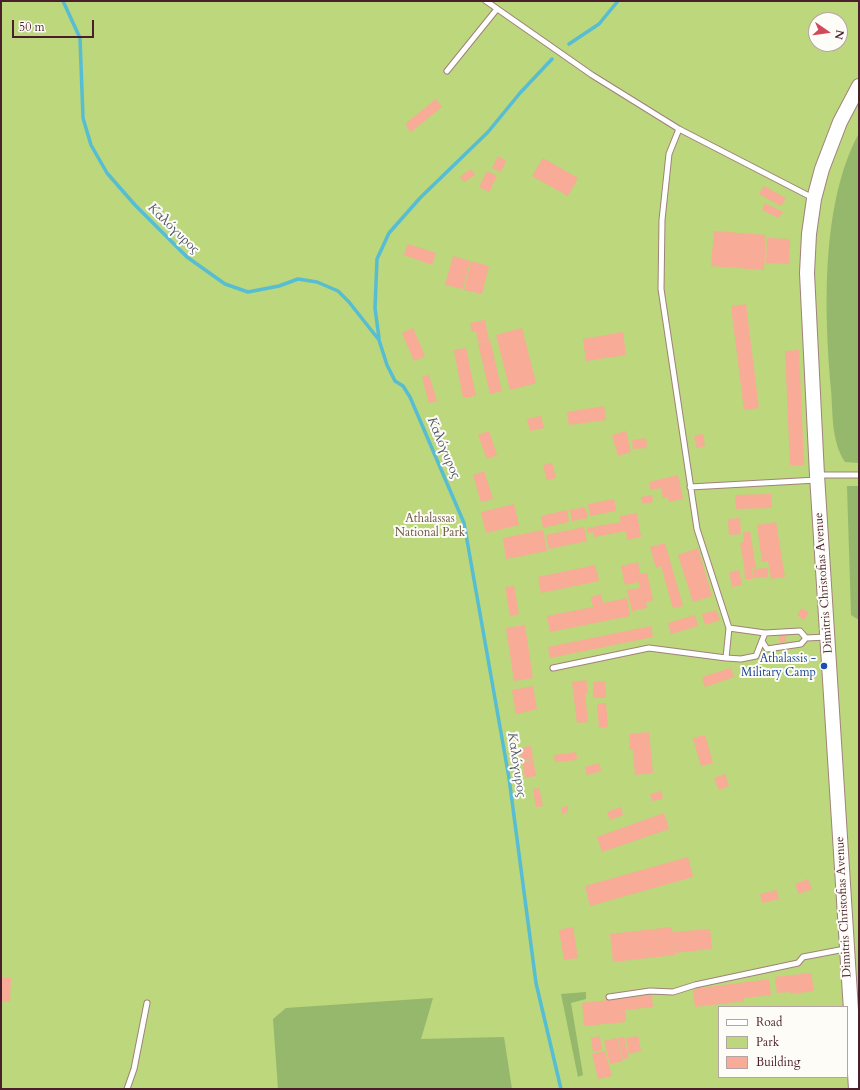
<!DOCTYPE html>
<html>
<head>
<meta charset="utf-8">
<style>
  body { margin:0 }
  #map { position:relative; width:860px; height:1090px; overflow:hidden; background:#f5e4cb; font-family:Cardo,serif }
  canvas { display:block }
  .frame { position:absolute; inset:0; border:2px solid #4a1f2b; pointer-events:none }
  .legend { position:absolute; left:718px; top:1006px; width:130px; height:72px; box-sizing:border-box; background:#fdfcf7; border:1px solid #b5a4a5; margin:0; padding:5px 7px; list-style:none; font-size:12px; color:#4a1f2b }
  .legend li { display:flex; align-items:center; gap:8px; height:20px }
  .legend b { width:20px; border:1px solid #b5a4a5 }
  .north { position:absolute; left:808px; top:12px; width:40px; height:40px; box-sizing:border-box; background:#fdfcf7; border:1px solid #b5a4a5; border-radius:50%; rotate:103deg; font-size:11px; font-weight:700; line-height:16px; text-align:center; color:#4a1f2b }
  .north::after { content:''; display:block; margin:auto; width:14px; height:18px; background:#d1495b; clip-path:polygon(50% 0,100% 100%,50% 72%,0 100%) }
  .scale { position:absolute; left:12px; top:20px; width:82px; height:18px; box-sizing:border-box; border:2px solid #4a1f2b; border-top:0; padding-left:5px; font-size:12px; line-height:14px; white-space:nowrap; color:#4a1f2b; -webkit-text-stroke:3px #fdfcf7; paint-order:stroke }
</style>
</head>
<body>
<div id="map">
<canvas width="860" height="1090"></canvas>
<div class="frame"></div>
<ul class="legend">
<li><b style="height:5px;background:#fff"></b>Road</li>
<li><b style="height:11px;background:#bcd77c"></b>Park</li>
<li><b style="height:11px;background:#f8ab97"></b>Building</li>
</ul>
<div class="north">N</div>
<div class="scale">50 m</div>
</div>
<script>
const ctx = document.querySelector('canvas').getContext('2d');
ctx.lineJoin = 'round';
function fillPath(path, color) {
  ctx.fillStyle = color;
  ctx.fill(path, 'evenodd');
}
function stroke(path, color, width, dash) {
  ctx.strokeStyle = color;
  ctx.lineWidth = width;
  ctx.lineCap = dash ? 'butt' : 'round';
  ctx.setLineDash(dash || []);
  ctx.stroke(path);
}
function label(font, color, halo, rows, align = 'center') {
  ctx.font = font + ' Cardo,serif';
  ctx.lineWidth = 4;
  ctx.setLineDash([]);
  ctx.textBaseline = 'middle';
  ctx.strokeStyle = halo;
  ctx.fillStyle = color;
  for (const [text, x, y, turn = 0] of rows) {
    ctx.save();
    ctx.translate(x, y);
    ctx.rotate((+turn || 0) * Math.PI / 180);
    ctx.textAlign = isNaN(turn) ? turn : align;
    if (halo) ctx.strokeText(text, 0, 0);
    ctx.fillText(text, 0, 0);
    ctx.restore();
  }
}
const green = new Path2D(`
  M 1,1 L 859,1 L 859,1089 L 1,1089 ZM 816,20 L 840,20 L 840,44 L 816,44 ZM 719,1007 L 847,1007 L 847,1077 L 719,1077 Z`);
const forest = new Path2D(`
  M 859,133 L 859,463 L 845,462 C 831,441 833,413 831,389 C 824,311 821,203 859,133 Z
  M 847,486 L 859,486 L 859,620 L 851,615 Z
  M 586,992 L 586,999 L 571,1003 L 583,1075 L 578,1077 L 561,994 Z
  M 433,998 L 421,1039 L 504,1037 L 512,1089 L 278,1089 L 273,1019 L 286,1008 Z`);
const stream = new Path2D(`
  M 63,1 L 80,38 L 83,118 L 91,145 L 107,173 L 135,205 L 187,257 L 225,284 L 248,292 L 279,286 L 298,279 L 317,282 L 338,291 L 349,302 L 379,340 L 387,365 L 395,381 L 403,386 L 410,397 L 464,523 L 509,778 L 536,983 L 561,1089
  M 569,44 L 599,24 L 618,1
  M 379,338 L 375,308 L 377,259 L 389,233 L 420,198 L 488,132 L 520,93 L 552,59`);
const building = new Path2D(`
  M 436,99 L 442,107 L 411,132 L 405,124 Z
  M 498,156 L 506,161 L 501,172 L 492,168 Z
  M 543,158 L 578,178 L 568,196 L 532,176 Z
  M 471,169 L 475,175 L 464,182 L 460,177 Z
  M 487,171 L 497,176 L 489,192 L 479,187 Z
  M 764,186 L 786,198 L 781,206 L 759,194 Z
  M 765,203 L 783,212 L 779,218 L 762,210 Z
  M 714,231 L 766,235 L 764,270 L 711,266 Z
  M 767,238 L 790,239 L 789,264 L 766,263 Z
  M 408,244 L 436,253 L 432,265 L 404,255 Z
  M 453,256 L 470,261 L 463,289 L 445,285 Z
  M 471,261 L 489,266 L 482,294 L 464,290 Z
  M 746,304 L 759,408 L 744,410 L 731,306 Z
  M 485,320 L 489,340 L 478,342 L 476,331 L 472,332 L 470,323 Z
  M 413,328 L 425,356 L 414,361 L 402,333 Z
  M 522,328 L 536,383 L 510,390 L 496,335 Z
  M 623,332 L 626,355 L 586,361 L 583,339 Z
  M 490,340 L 502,391 L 490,394 L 478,343 Z
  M 466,348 L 476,396 L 463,398 L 454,350 Z
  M 799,350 L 804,465 L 790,465 L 785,351 Z
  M 429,375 L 437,401 L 429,403 L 422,377 Z
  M 604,406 L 606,420 L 569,425 L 567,412 Z
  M 541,416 L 544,428 L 530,431 L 527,419 Z
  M 489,431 L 497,455 L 487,459 L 478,435 Z
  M 626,431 L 631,452 L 618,456 L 612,435 Z
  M 703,434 L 705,446 L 697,448 L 694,436 Z
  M 646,438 L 647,448 L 633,449 L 632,440 Z
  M 552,463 L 556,478 L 547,480 L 543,465 Z
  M 484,471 L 493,499 L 481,502 L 473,475 Z
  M 678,475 L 683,499 L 669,502 L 668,497 L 663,498 L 661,488 L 651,490 L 649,482 Z
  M 771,494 L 772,508 L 736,509 L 735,495 Z
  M 652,495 L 653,502 L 642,504 L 641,497 Z
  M 614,499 L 616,511 L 590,516 L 588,504 Z
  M 514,504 L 519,525 L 486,533 L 481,512 Z
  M 585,507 L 588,518 L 572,521 L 570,510 Z
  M 567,510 L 569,522 L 543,528 L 541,516 Z
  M 637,513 L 641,537 L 627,540 L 626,531 L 594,537 L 593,532 L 588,533 L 587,528 L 621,522 L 620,516 Z
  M 740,518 L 741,534 L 729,535 L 728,519 Z
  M 776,522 L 785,577 L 771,579 L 768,561 L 762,562 L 757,525 Z
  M 584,527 L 587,541 L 549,549 L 546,535 Z
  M 543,530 L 547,551 L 506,559 L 503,538 Z
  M 750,531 L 756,568 L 745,570 L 740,543 L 744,542 L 743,533 Z
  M 665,543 L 683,606 L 673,608 L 661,566 L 656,568 L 650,547 Z
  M 698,548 L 712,596 L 693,602 L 678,555 Z
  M 638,562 L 640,574 L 647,573 L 653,600 L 646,602 L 647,608 L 632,611 L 627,590 L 640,588 L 639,582 L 625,585 L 621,566 Z
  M 595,565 L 599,581 L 541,593 L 538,577 Z
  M 768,568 L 768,577 L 753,578 L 753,569 Z
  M 752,569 L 753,579 L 745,579 L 744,570 Z
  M 739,570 L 742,585 L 732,587 L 729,572 Z
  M 514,586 L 519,614 L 510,616 L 505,587 Z
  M 601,594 L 603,603 L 627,598 L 630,616 L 550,632 L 547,616 L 593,607 L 591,597 Z
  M 802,608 L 809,613 L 804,620 L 797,615 Z
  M 716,610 L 720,620 L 705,625 L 702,614 Z
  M 695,615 L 698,626 L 671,634 L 668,623 Z
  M 525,625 L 533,678 L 514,681 L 506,628 Z
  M 651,626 L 653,637 L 550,658 L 548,647 Z
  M 785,634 L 786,642 L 780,643 L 779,635 Z
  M 731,668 L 734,677 L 705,687 L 702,677 Z
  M 586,680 L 588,693 L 585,693 L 588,722 L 577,723 L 572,682 Z
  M 605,681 L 606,698 L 593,698 L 593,682 Z
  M 533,686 L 537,709 L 516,714 L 512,690 Z
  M 606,703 L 608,727 L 599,728 L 597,704 Z
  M 649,732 L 653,773 L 635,775 L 633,750 L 630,750 L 629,734 Z
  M 705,735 L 713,763 L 701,766 L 693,738 Z
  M 531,746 L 533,759 L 522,761 L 519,748 Z
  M 576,752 L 577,760 L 555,762 L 554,755 Z
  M 533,760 L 536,776 L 525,778 L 522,762 Z
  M 599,763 L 601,771 L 587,775 L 585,767 Z
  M 725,774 L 729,786 L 719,790 L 714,778 Z
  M 539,788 L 543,806 L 536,807 L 533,789 Z
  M 661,791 L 663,799 L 652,801 L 650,794 Z
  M 567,806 L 568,812 L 562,814 L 561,808 Z
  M 621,807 L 623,815 L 610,820 L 607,812 Z
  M 664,813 L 669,829 L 602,852 L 597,837 Z
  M 688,857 L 693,877 L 590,906 L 585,886 Z
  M 808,879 L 812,889 L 799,894 L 795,884 Z
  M 777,890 L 779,899 L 762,903 L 760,894 Z
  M 573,927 L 578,958 L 564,960 L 559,930 Z
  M 672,927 L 675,955 L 613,962 L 610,934 Z
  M 710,929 L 712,949 L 675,953 L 673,932 Z
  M 811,973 L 814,991 L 791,994 L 790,992 L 777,993 L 775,977 Z
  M 1,978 L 11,978 L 10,1002 L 1,1002 Z
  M 769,979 L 771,995 L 744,998 L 744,1001 L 695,1007 L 693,989 Z
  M 652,995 L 653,1007 L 625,1010 L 626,1022 L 584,1026 L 582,1003 Z
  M 600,1036 L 602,1050 L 593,1052 L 591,1038 Z
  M 638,1036 L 641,1051 L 629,1054 L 626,1038 Z
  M 624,1037 L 629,1058 L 623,1059 L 618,1038 Z
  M 617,1038 L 623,1061 L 610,1064 L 604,1041 Z
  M 605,1051 L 612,1076 L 598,1079 L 592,1054 Z`);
const service = new Path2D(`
  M 486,1 L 592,75 L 679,129 L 813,198
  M 447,71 L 497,9
  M 679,129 L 669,154 L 662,220 L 661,289 L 697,529 L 729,628 L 726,658 L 741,659 L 756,656 L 765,633 L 800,631 L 806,638 L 827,637
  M 818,475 L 859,475
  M 690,487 L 817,480
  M 729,628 L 765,633
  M 762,641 L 767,649 L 801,644 L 806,638
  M 553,668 L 649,648 L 726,658
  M 609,997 L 650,991 L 673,992 L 695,985 L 798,963 L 803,957 L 845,949
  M 127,1089 L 134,1069 L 147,1003`);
const secondary = new Path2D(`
  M 856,1089 L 817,475 L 807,273 L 809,234 L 814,199 L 822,169 L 840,122 L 859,86`);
const markers = [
  [824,666,4,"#1a4fb4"]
];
const parkNames = [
  ["Athalassas",430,519],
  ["National Park",430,533]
];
const streetNames = [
  ["Dimitris Christofias Avenue",824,583,-94],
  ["Dimitris Christofias Avenue",844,907,-93]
];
const transitNames = [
  ["Athalassis -",816,659],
  ["Military Camp",816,673]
];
const waterNames = [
  ["Καλόγυρος",173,229,44],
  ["Καλόγυρος",443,448,67],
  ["Καλόγυρος",516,765,81]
];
fillPath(green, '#bcd77c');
fillPath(forest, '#95b86c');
stroke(stream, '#56bdd3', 3.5);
fillPath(building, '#f8ab97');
stroke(service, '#a0827b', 7);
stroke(secondary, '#a0827b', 16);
stroke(service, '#fff', 5);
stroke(secondary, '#fff', 14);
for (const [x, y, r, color] of markers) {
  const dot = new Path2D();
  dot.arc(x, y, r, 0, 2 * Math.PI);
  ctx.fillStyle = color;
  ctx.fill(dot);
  stroke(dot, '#fdfcf7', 1.5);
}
label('12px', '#6c5643', '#fdfcf7', parkNames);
label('12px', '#4a1f2b', '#fdfcf7', streetNames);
label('12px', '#164399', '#fdfcf7', transitNames, 'right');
label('italic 13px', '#4e5666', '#fdfcf7', waterNames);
</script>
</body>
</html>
